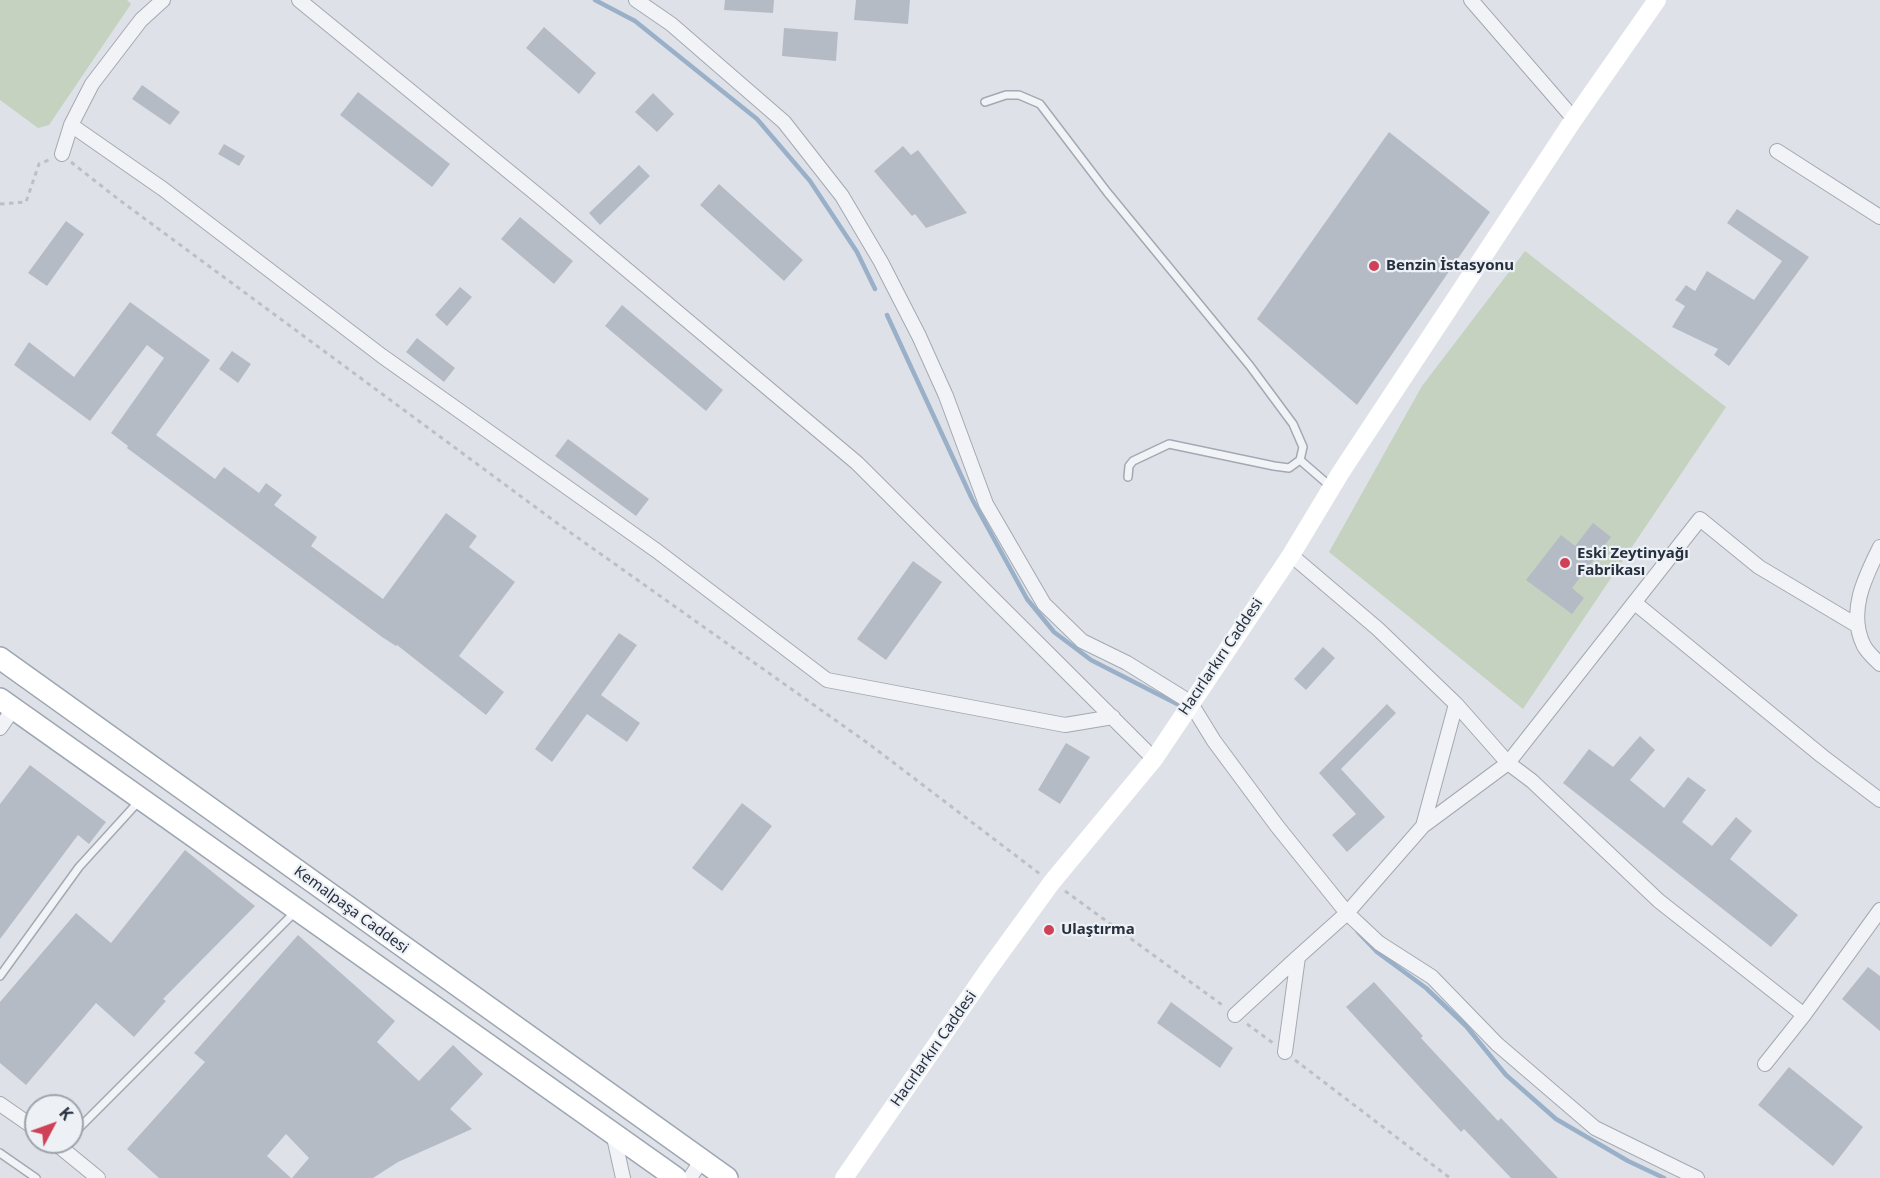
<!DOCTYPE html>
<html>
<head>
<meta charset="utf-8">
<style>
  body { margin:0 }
  #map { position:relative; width:1880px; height:1178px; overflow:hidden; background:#dee2e8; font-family:"Noto Sans",sans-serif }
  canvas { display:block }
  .north { position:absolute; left:24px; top:1094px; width:60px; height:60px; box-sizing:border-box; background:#edf1f5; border:2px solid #9ea4ac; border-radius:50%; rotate:49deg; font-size:16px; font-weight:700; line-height:24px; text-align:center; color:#27303f }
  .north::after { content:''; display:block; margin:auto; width:21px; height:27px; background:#ce4156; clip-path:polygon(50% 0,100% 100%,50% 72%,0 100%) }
</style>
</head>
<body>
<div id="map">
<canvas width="1880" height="1178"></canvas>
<div class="north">K</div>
</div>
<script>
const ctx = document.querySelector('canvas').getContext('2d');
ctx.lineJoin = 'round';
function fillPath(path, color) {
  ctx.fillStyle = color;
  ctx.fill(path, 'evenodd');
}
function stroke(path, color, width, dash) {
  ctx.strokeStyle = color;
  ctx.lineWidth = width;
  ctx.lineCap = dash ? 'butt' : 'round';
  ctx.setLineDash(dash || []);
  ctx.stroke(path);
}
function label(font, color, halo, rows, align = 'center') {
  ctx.font = font + ' "Noto Sans",sans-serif';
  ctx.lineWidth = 4.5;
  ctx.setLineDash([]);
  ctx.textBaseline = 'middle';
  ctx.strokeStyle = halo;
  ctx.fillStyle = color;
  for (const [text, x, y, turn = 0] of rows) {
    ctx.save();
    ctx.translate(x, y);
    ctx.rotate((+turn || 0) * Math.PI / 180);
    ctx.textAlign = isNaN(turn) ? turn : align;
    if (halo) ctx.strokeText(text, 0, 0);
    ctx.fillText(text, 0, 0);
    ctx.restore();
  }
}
const green = new Path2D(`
  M 0,0 L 127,0 L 131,4 L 49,125 L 38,128 L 0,100 Z
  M 1525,251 L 1726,407 L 1523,709 L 1329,552 L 1422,386 Z`);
const stream = new Path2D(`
  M 595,0 L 635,21 L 757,119 L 810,181 L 857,252 L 875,289
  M 887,315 L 972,499 L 1027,599 L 1054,632 L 1091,660 L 1179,705
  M 1358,932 L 1377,952 L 1426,988 L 1466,1026 L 1506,1075 L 1556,1119 L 1628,1161 L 1664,1178`);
const building = new Path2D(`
  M 725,0 L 774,0 L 773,13 L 724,10 Z
  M 856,0 L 910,0 L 908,24 L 854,20 Z
  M 544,27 L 596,73 L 579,94 L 526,48 Z
  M 784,28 L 838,32 L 836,61 L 782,56 Z
  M 142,85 L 180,112 L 170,125 L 132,99 Z
  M 358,92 L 450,164 L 432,187 L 340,115 Z
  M 653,93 L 674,114 L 657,132 L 635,112 Z
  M 1389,132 L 1490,212 L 1357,405 L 1257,319 Z
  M 224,144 L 245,156 L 239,166 L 218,154 Z
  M 903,146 L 911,155 L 918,150 L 967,213 L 926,228 L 915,214 L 912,216 L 874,171 Z
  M 639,165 L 650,176 L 600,225 L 589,213 Z
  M 719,184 L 803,260 L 784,281 L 700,205 Z
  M 1737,209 L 1809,257 L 1729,366 L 1714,355 L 1718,349 L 1672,327 L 1685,306 L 1675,300 L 1686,285 L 1695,291 L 1707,271 L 1754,300 L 1782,261 L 1727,223 Z
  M 520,217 L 573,261 L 554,284 L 501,239 Z
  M 66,221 L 84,234 L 47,286 L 28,273 Z
  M 460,287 L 472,297 L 447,326 L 435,315 Z
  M 130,302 L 210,360 L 156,435 L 215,479 L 224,467 L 259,493 L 266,483 L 282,495 L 274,505 L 317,537 L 311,546 L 383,599 L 446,513 L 477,536 L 469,547 L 515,582 L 459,656 L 504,692 L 486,715 L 397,645 L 396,646 L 382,637 L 127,448 L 128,446 L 111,433 L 164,358 L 147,345 L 90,421 L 14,365 L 29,342 L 74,377 Z
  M 622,305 L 723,390 L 706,411 L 605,326 Z
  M 417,338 L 455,368 L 444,382 L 406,352 Z
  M 232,351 L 251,364 L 238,383 L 219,369 Z
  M 568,439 L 649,499 L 636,516 L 555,456 Z
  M 1593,523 L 1611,537 L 1572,588 L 1584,598 L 1572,614 L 1526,580 L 1561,535 L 1575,546 Z
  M 913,561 L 942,582 L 886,660 L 857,639 Z
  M 619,633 L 637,645 L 601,695 L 640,723 L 627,742 L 587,714 L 552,762 L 535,749 Z
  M 1323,647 L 1335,658 L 1306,690 L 1294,679 Z
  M 1387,704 L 1396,713 L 1341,769 L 1385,817 L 1347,852 L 1332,835 L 1356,814 L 1319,773 Z
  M 1640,736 L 1655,750 L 1630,780 L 1664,808 L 1688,777 L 1706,790 L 1682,822 L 1712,846 L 1736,817 L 1752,831 L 1730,859 L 1798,915 L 1771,947 L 1563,783 L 1589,749 L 1613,767 Z
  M 1066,743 L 1090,757 L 1060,804 L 1038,790 Z
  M 30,765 L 106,822 L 89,844 L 78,835 L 0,939 L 0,804 Z
  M 742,803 L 772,826 L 722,891 L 692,868 Z
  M 185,850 L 255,906 L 163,999 L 166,1001 L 134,1037 L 96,1003 L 26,1085 L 0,1063 L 0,1002 L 76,913 L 111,943 Z
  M 298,935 L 395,1021 L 377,1042 L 419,1081 L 453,1045 L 483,1074 L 450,1109 L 472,1129 L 398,1162 L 373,1178 L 292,1178 L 309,1158 L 286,1134 L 267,1156 L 291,1178 L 159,1178 L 127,1149 L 205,1062 L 194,1053 Z
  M 1868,967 L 1880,976 L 1880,1031 L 1842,999 Z
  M 1374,982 L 1423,1036 L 1421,1038 L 1498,1121 L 1501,1118 L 1558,1178 L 1511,1178 L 1464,1129 L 1461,1132 L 1346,1007 Z
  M 1171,1002 L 1233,1048 L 1220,1068 L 1157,1023 Z
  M 1789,1067 L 1863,1127 L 1833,1166 L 1758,1105 Z`);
const path = new Path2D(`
  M 71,162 L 118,199 L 557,523 L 869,744 L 1040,874
  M 0,204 L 26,202 L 39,164 L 51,159
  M 1065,891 L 1225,1007
  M 1247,1024 L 1273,1043
  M 1295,1060 L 1450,1178`);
const lane = new Path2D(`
  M 985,102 L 1006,95 L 1019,95 L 1040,104 L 1107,192 L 1250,366 L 1293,424 L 1303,447 L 1300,460 L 1289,468 L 1274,466 L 1169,444 L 1133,461 L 1129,466 L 1128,477
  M 1300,460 L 1330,486
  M 0,976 L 79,867 L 140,800
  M 72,1135 L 295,912
  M 0,1153 L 36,1178`);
const street = new Path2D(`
  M 299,0 L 545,201 L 857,463 L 1154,759
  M 636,0 L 671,24 L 784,122 L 842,196 L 881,262 L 919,336 L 946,396 L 986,504 L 1044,604 L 1082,641 L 1127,663 L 1190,702 L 1214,741 L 1277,826 L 1347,913 L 1379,943 L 1432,977 L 1497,1044 L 1595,1128 L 1697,1178
  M 1471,0 L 1574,119
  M 71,125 L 163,189 L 382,356 L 657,551 L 827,680 L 1065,725 L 1113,717
  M 1777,151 L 1880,217
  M 62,154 L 71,125 L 92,84 L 141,20 L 163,0
  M 1880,547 C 1865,577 1847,612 1864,646 C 1868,653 1875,659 1880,664
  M 1291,555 L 1378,629 L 1456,704 L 1508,763 L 1532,781 L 1659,901 L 1804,1015
  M 1635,603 L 1822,756 L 1880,800
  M 0,728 L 14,708
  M 1423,826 L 1456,704
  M 1298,957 L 1347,913 L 1423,826 L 1508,763 L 1700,519 L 1759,567 L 1858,626
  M 1235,1015 L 1298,957 L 1285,1052
  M 1765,1064 L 1804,1015 L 1880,910
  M 0,1104 L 36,1129
  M 613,1133 L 623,1178
  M 54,1142 L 98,1178
  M 690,1178 L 701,1161`);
const secondary = new Path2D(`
  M 844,1178 L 988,970 L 1052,882 L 1154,759 L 1291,555 L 1341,472 L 1574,119 L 1657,0`);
const primary = new Path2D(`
  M 0,658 L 727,1178
  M 0,699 L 676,1178`);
const markers = [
  [1374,266,6,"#ce4156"],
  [1565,563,6,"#ce4156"],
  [1049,930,6,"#ce4156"]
];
const poiNames = [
  ["Benzin İstasyonu",1386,266],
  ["Eski Zeytinyağı",1577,554],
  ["Fabrikası",1577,571],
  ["Ulaştırma",1061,930]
];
const streetNames = [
  ["Hacırlarkırı Caddesi",1221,657,-56],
  ["Kemalpaşa Caddesi",351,910,36],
  ["Hacırlarkırı Caddesi",934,1049,-55]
];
fillPath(green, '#c4d2bf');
stroke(stream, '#99b0c8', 4.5);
fillPath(building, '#b5bbc5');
stroke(lane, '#a3a9b2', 10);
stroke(street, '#a3a9b2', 16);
stroke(primary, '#9da6b3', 24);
stroke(path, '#bcc0c6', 3, [4.5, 4.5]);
stroke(lane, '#f1f3f6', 7);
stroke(street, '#f1f3f6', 14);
stroke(secondary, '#fff', 18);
stroke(primary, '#fff', 21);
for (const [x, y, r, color] of markers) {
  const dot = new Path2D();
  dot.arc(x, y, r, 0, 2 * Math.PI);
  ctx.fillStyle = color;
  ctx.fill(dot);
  stroke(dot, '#edf1f5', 2);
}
label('bold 15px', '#27303f', '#edf1f5', poiNames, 'left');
label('15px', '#27303f', '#edf1f5', streetNames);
</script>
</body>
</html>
